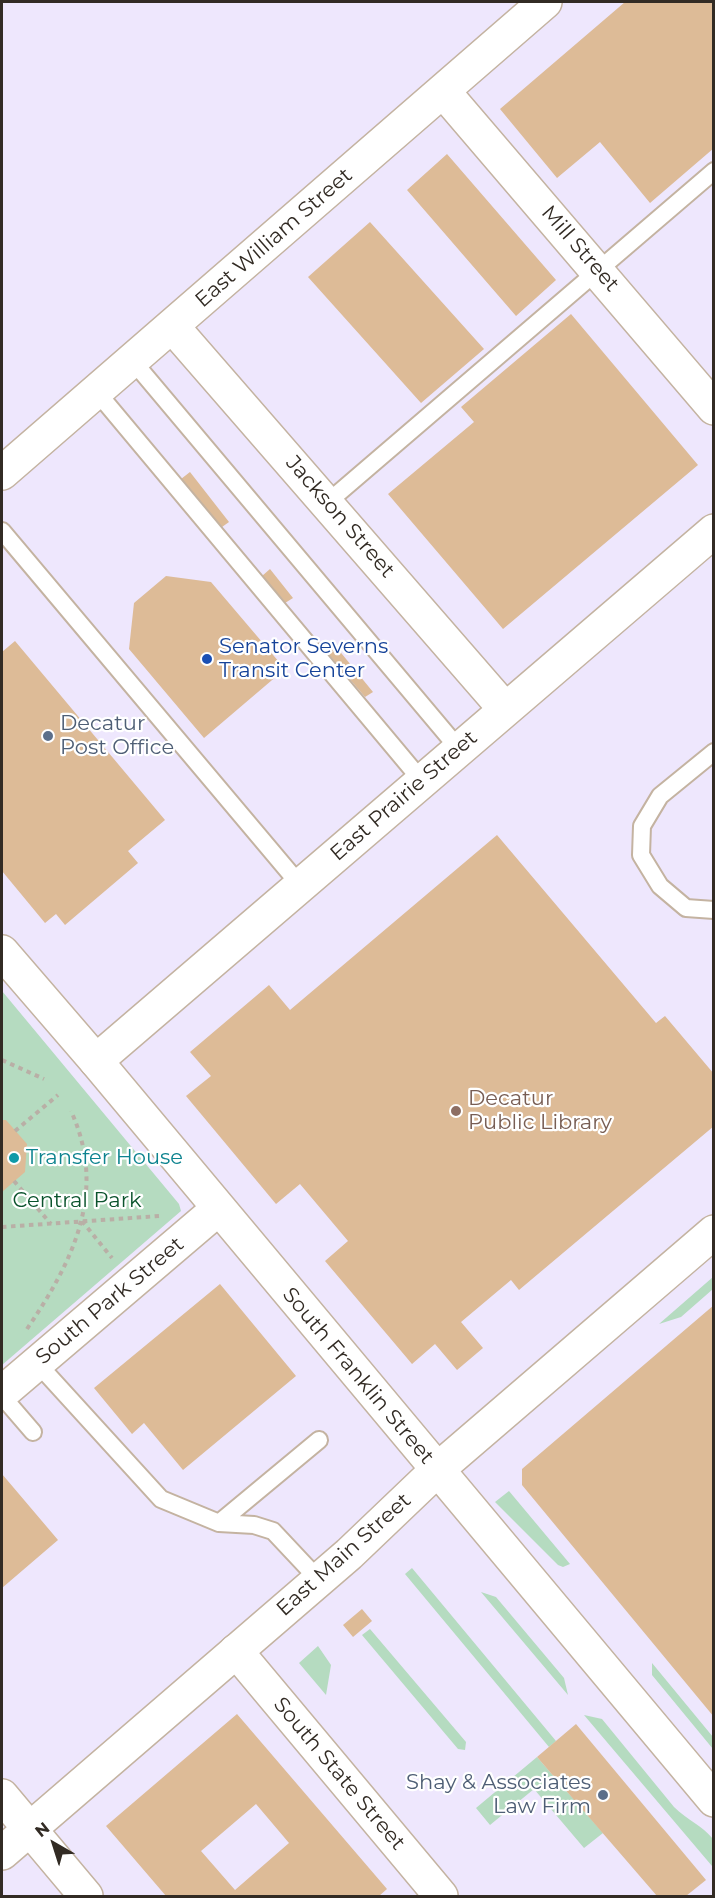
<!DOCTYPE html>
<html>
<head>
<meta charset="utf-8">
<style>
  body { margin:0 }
  #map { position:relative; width:715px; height:1898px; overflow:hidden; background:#fef3e8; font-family:Montserrat,sans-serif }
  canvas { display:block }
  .frame { position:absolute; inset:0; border:3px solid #322b24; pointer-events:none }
  .north { position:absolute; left:24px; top:1814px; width:60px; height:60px; -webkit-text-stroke:4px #fff; paint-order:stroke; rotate:321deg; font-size:16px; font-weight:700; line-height:24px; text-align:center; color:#322b24 }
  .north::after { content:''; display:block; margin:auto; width:21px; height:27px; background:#322b24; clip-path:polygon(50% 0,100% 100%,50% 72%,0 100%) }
</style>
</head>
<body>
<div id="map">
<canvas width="715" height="1898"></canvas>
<div class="frame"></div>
<div class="north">N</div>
</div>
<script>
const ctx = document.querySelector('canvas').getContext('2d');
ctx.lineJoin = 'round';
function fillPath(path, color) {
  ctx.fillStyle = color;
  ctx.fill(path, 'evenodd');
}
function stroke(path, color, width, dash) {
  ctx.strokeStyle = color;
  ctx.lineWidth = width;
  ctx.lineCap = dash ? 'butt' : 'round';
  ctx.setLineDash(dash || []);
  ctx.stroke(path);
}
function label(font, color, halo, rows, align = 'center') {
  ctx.font = font + ' Montserrat,sans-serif';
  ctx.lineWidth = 4.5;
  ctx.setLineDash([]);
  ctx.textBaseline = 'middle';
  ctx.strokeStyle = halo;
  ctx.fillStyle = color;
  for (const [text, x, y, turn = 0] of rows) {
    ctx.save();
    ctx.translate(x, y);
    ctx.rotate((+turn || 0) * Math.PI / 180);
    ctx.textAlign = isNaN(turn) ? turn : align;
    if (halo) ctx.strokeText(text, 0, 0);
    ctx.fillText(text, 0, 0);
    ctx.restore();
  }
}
const commercial = new Path2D(`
  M 2,2 L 713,2 L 713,1896 L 2,1896 Z`);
const green = new Path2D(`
  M 2,991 L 179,1204 L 181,1211 L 2,1365 Z
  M 713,1277 L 713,1289 L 681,1317 L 659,1324 Z
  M 509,1491 L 570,1564 L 563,1567 L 558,1565 L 495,1502 Z
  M 412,1568 L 556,1741 L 549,1747 L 405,1574 Z
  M 481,1592 L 496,1597 L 564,1678 L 568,1695 Z
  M 370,1629 L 466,1742 L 465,1750 L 458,1749 L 362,1635 Z
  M 318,1646 L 331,1665 L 326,1695 L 299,1663 Z
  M 652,1663 L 713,1737 L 713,1749 L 652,1675 Z
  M 584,1715 L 602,1719 L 674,1807 C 687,1820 702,1825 713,1839 L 713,1865 L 712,1866 Z
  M 537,1757 L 603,1833 L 584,1848 L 534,1789 L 490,1825 L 476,1808 Z`);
const building = new Path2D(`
  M 625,2 L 714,2 L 714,148 L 650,203 L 600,142 L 557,178 L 500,109 Z
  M 447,154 L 556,280 L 516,316 L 407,190 Z
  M 370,222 L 484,349 L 421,403 L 308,277 Z
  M 571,314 L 698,465 L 503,629 L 388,494 L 474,422 L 461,407 Z
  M 190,472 L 229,522 L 222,527 L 181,479 Z
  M 270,569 L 293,598 L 285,603 L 262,576 Z
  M 166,576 L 211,582 L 285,669 L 204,738 L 129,649 L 134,603 Z
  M 15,641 L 165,820 L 128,851 L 138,863 L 65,925 L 56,914 L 45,923 L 2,871 L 2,652 Z
  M 333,643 L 373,692 L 365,697 L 325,650 Z
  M 497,835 L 656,1023 L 665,1016 L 714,1074 L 714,1126 L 519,1290 L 511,1280 L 461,1322 L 483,1348 L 457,1370 L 435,1344 L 412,1364 L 325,1261 L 348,1241 L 300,1184 L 276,1204 L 186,1096 L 211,1076 L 190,1052 L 269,985 L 290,1010 Z
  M 2,1120 L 6,1120 L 27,1144 L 25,1172 L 2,1192 Z
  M 220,1284 L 296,1376 L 183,1470 L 144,1423 L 132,1434 L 94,1388 Z
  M 714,1305 L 714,1717 L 522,1485 L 522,1469 Z
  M 2,1474 L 58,1540 L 2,1588 Z
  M 362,1609 L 372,1621 L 353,1637 L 343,1625 Z
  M 237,1714 L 387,1889 L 379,1896 L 166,1896 L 106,1826 ZM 256,1804 L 289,1843 L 235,1890 L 201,1851 Z
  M 576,1724 L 706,1880 L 686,1896 L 657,1896 L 537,1757 Z`);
const path = new Path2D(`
  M 2,1060 L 44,1079
  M 15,1131 L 58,1095
  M 14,1181 L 51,1224
  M 82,1221 L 112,1258
  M 2,1227 L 159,1216
  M 27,1329 C 73,1261 108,1192 71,1111`);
const lane = new Path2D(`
  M 132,360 L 459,749
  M 96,391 L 422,781
  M 328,502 L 714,171
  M 2,531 L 300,885
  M 714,752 L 660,796 L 642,826 L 641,855 L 660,886 L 686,908 L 714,910
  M 37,1363 L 161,1499 L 219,1523 L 254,1525 L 273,1531 L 319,1580
  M 2,1396 L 33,1432
  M 219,1523 L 319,1440`);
const street = new Path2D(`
  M 443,91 L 714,408
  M 172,326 L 505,709
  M 2,473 L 545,2
  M 2,1393 L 218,1209
  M 236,1651 L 441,1896
  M 2,1796 L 86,1896`);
const secondary = new Path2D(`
  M 96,1061 L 714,531
  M 2,1853 L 349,1554 L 437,1470 L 714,1232`);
const primary = new Path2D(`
  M 2,952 L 96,1061 L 714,1800`);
const markers = [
  [207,659,6,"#1a4fb4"],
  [48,736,6,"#5c6f8a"],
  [456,1111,6,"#8d6e63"],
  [14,1158,6,"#0f9aa8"],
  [603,1795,6,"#5c6f8a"]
];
const streetNames = [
  ["East William Street",274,238,-41],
  ["Mill Street",580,249,49],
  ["Jackson Street",340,517,49],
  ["East Prairie Street",404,796,-41],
  ["South Park Street",110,1301,-40],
  ["South Franklin Street",358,1376,50],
  ["East Main Street",344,1555,-42],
  ["South State Street",339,1774,50]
];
const transitNames = [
  ["Senator Severns",219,647],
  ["Transit Center",219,671]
];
const serviceNames = [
  ["Decatur",60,724],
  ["Post Office",60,748],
  ["Shay & Associates",591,1783,"right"],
  ["Law Firm",591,1807,"right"]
];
const educationNames = [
  ["Decatur",468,1099],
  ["Public Library",468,1123]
];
const cultureNames = [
  ["Transfer House",26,1158]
];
const parkNames = [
  ["Central Park",77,1201]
];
fillPath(commercial, '#eee7fd');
fillPath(green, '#b5dbc0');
fillPath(building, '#ddbb97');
stroke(lane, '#c4b3a1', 20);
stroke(street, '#c4b3a1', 36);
stroke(secondary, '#c4b3a1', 36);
stroke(primary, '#c4b3a1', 36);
stroke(path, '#b9afa6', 4, [4.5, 4.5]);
stroke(lane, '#fff', 16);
stroke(street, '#fff', 33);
stroke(secondary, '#fff', 33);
stroke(primary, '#fff', 33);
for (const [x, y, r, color] of markers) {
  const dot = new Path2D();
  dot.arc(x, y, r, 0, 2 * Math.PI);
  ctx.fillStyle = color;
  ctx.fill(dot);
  stroke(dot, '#fff', 2);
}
label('21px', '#322b24', '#fff', streetNames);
label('21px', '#164399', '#fff', transitNames, 'left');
label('21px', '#4e5e75', '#fff', serviceNames, 'left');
label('21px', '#785e54', '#fff', educationNames, 'left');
label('21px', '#0d838f', '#fff', cultureNames, 'left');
label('21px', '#0b532d', '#fff', parkNames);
</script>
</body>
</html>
